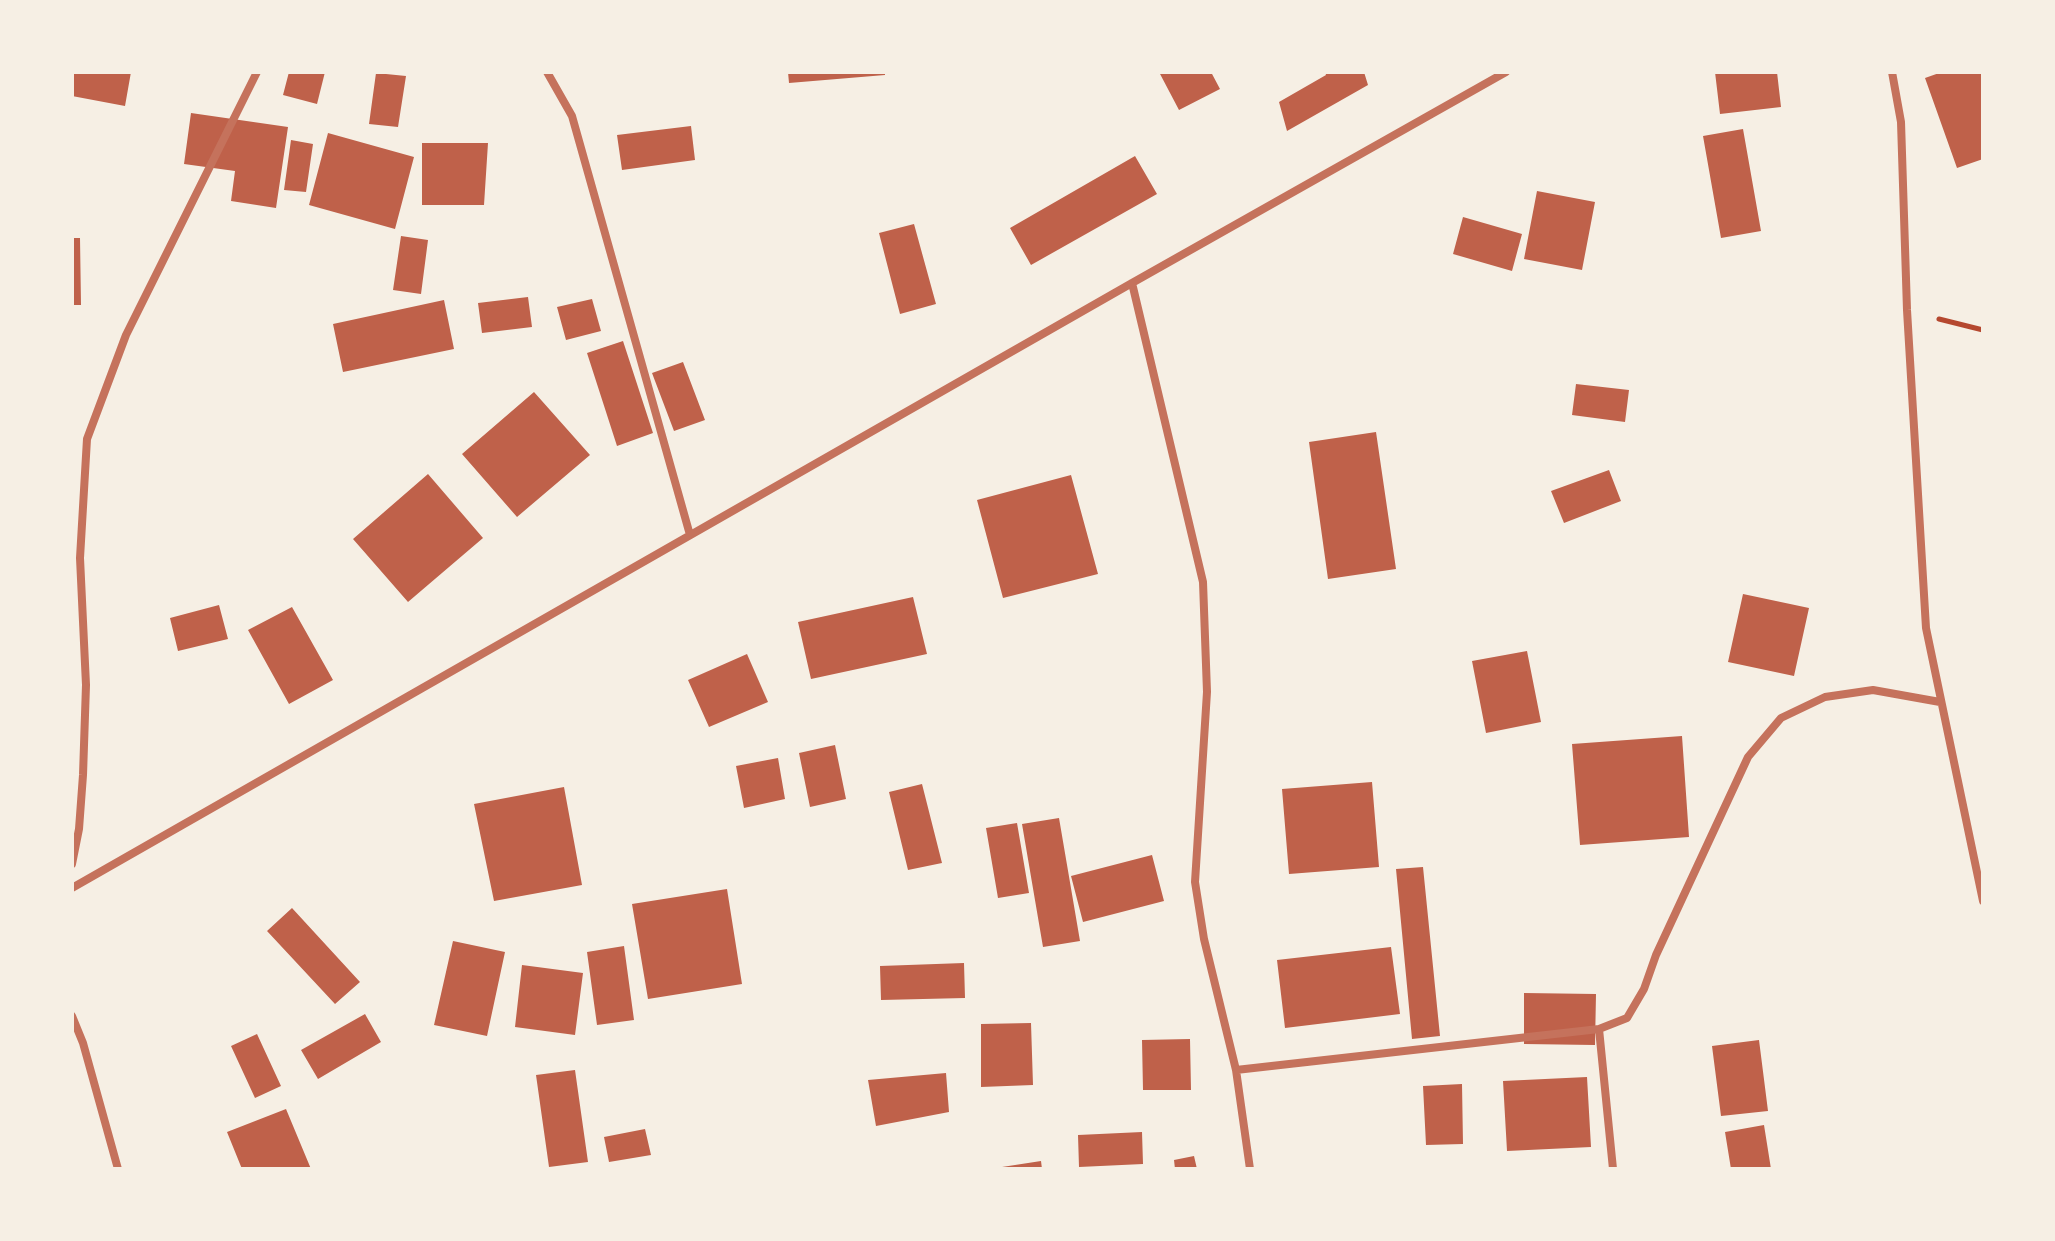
<!DOCTYPE html>
<html>
<head>
<meta charset="utf-8">
<style>
  body { margin:0 }
  #map { position:relative; width:2055px; height:1241px; overflow:hidden; background:#f6efe4; font-family:"PT Sans Narrow",sans-serif }
  canvas { display:block }
  .frame { position:absolute; inset:0; border:74px solid #f6efe4; pointer-events:none }
</style>
</head>
<body>
<div id="map">
<canvas width="2055" height="1241"></canvas>
<div class="frame"></div>
</div>
<script>
const ctx = document.querySelector('canvas').getContext('2d');
ctx.lineJoin = 'round';
function fillPath(path, color) {
  ctx.fillStyle = color;
  ctx.fill(path, 'evenodd');
}
function stroke(path, color, width, dash) {
  ctx.strokeStyle = color;
  ctx.lineWidth = width;
  ctx.lineCap = dash ? 'butt' : 'round';
  ctx.setLineDash(dash || []);
  ctx.stroke(path);
}
const building = new Path2D(`
  M 72,72 L 131,72 L 125,106 L 72,96 Z
  M 289,72 L 325,72 L 317,104 L 283,95 Z
  M 788,72 L 885,72 L 885,75 L 789,83 Z
  M 1159,72 L 1211,72 L 1220,89 L 1179,110 Z
  M 1325,72 L 1364,72 L 1368,85 L 1287,131 L 1279,102 L 1326,75 Z
  M 1715,72 L 1777,72 L 1781,107 L 1720,114 Z
  M 1942,72 L 1983,72 L 1983,159 L 1957,168 L 1925,78 Z
  M 376,73 L 406,76 L 398,127 L 369,124 Z
  M 191,113 L 288,127 L 276,208 L 231,201 L 235,171 L 184,164 Z
  M 691,126 L 695,160 L 622,170 L 617,135 Z
  M 1743,129 L 1761,231 L 1721,238 L 1703,136 Z
  M 328,133 L 414,157 L 395,229 L 309,205 Z
  M 291,140 L 313,144 L 306,192 L 284,190 Z
  M 422,143 L 488,143 L 484,205 L 422,205 Z
  M 1135,156 L 1157,194 L 1031,265 L 1010,228 Z
  M 1537,191 L 1595,202 L 1582,270 L 1524,259 Z
  M 1463,217 L 1522,234 L 1512,271 L 1453,254 Z
  M 914,224 L 936,304 L 900,314 L 879,233 Z
  M 401,236 L 428,240 L 421,294 L 393,290 Z
  M 72,238 L 80,238 L 81,305 L 72,305 Z
  M 528,297 L 532,327 L 482,333 L 478,303 Z
  M 592,299 L 601,331 L 566,340 L 557,307 Z
  M 444,300 L 454,349 L 343,372 L 333,324 Z
  M 623,341 L 653,433 L 617,446 L 587,353 Z
  M 683,362 L 705,420 L 674,431 L 652,373 Z
  M 1576,384 L 1629,390 L 1625,422 L 1572,415 Z
  M 534,392 L 590,455 L 517,517 L 462,454 Z
  M 1376,432 L 1396,569 L 1328,579 L 1309,442 Z
  M 1609,470 L 1621,501 L 1564,523 L 1551,491 Z
  M 428,474 L 483,538 L 408,602 L 353,539 Z
  M 1071,475 L 1098,574 L 1003,598 L 977,500 Z
  M 1743,594 L 1809,608 L 1794,676 L 1728,662 Z
  M 913,597 L 927,654 L 811,679 L 798,622 Z
  M 219,605 L 228,639 L 178,651 L 170,618 Z
  M 292,607 L 333,680 L 289,704 L 248,630 Z
  M 1527,651 L 1541,722 L 1486,733 L 1472,661 Z
  M 747,654 L 768,702 L 709,727 L 688,680 Z
  M 1682,736 L 1689,837 L 1580,845 L 1572,744 Z
  M 835,745 L 846,799 L 810,807 L 799,753 Z
  M 778,758 L 785,799 L 744,808 L 736,766 Z
  M 1372,782 L 1379,867 L 1289,874 L 1282,789 Z
  M 922,784 L 942,863 L 908,870 L 889,792 Z
  M 564,787 L 582,885 L 494,901 L 474,804 Z
  M 1059,818 L 1080,941 L 1043,947 L 1022,824 Z
  M 1017,823 L 1029,893 L 998,898 L 986,828 Z
  M 1152,855 L 1164,901 L 1083,922 L 1071,876 Z
  M 1423,867 L 1440,1036 L 1412,1039 L 1396,869 Z
  M 727,889 L 742,984 L 648,999 L 632,904 Z
  M 292,908 L 360,982 L 335,1004 L 267,931 Z
  M 453,941 L 505,952 L 487,1036 L 434,1025 Z
  M 624,946 L 634,1020 L 597,1025 L 587,952 Z
  M 1391,947 L 1400,1014 L 1285,1028 L 1277,960 Z
  M 964,963 L 965,998 L 881,1000 L 880,966 Z
  M 522,965 L 583,973 L 575,1035 L 515,1027 Z
  M 1524,993 L 1596,994 L 1595,1045 L 1524,1044 Z
  M 365,1014 L 381,1042 L 318,1079 L 301,1050 Z
  M 1031,1023 L 1033,1085 L 981,1087 L 981,1024 Z
  M 257,1034 L 281,1086 L 255,1098 L 231,1046 Z
  M 1190,1039 L 1191,1090 L 1143,1090 L 1142,1040 Z
  M 1759,1040 L 1768,1111 L 1721,1116 L 1712,1046 Z
  M 575,1070 L 588,1162 L 549,1167 L 536,1075 Z
  M 946,1073 L 949,1112 L 876,1126 L 868,1080 Z
  M 1587,1077 L 1591,1147 L 1507,1151 L 1503,1081 Z
  M 1462,1084 L 1463,1144 L 1426,1145 L 1423,1086 Z
  M 286,1109 L 311,1169 L 242,1169 L 227,1132 Z
  M 1764,1125 L 1771,1169 L 1731,1169 L 1725,1132 Z
  M 645,1129 L 651,1155 L 609,1162 L 604,1137 Z
  M 1142,1132 L 1143,1164 L 1079,1167 L 1078,1135 Z
  M 1194,1156 L 1197,1169 L 1175,1169 L 1174,1160 Z
  M 1041,1161 L 1042,1169 L 1002,1169 L 1002,1167 Z`);
const path = new Path2D(`
  M 1939,319 L 1983,330`);
const minor = new Path2D(`
  M 547,72 L 572,116 L 690,535
  M 1892,72 L 1901,122 L 1907,310 L 1926,628 L 1983,901
  M 1132,283 L 1203,582 L 1207,692 L 1195,882 L 1204,939 L 1236,1070 L 1250,1169
  M 72,864 L 79,829 L 83,775 L 86,685 L 80,558 L 87,439 L 126,335 L 257,72
  M 72,888 L 1132,283 L 1506,72
  M 72,1016 L 83,1043 L 118,1169
  M 1599,1029 L 1613,1169
  M 1236,1070 L 1599,1029 L 1627,1018 L 1644,989 L 1656,955 L 1748,757 L 1781,718 L 1825,697 L 1873,690 L 1940,702`);
fillPath(building, '#bf614a');
stroke(path, '#b5482f', 5);
stroke(minor, '#c5725c', 8);
</script>
</body>
</html>
